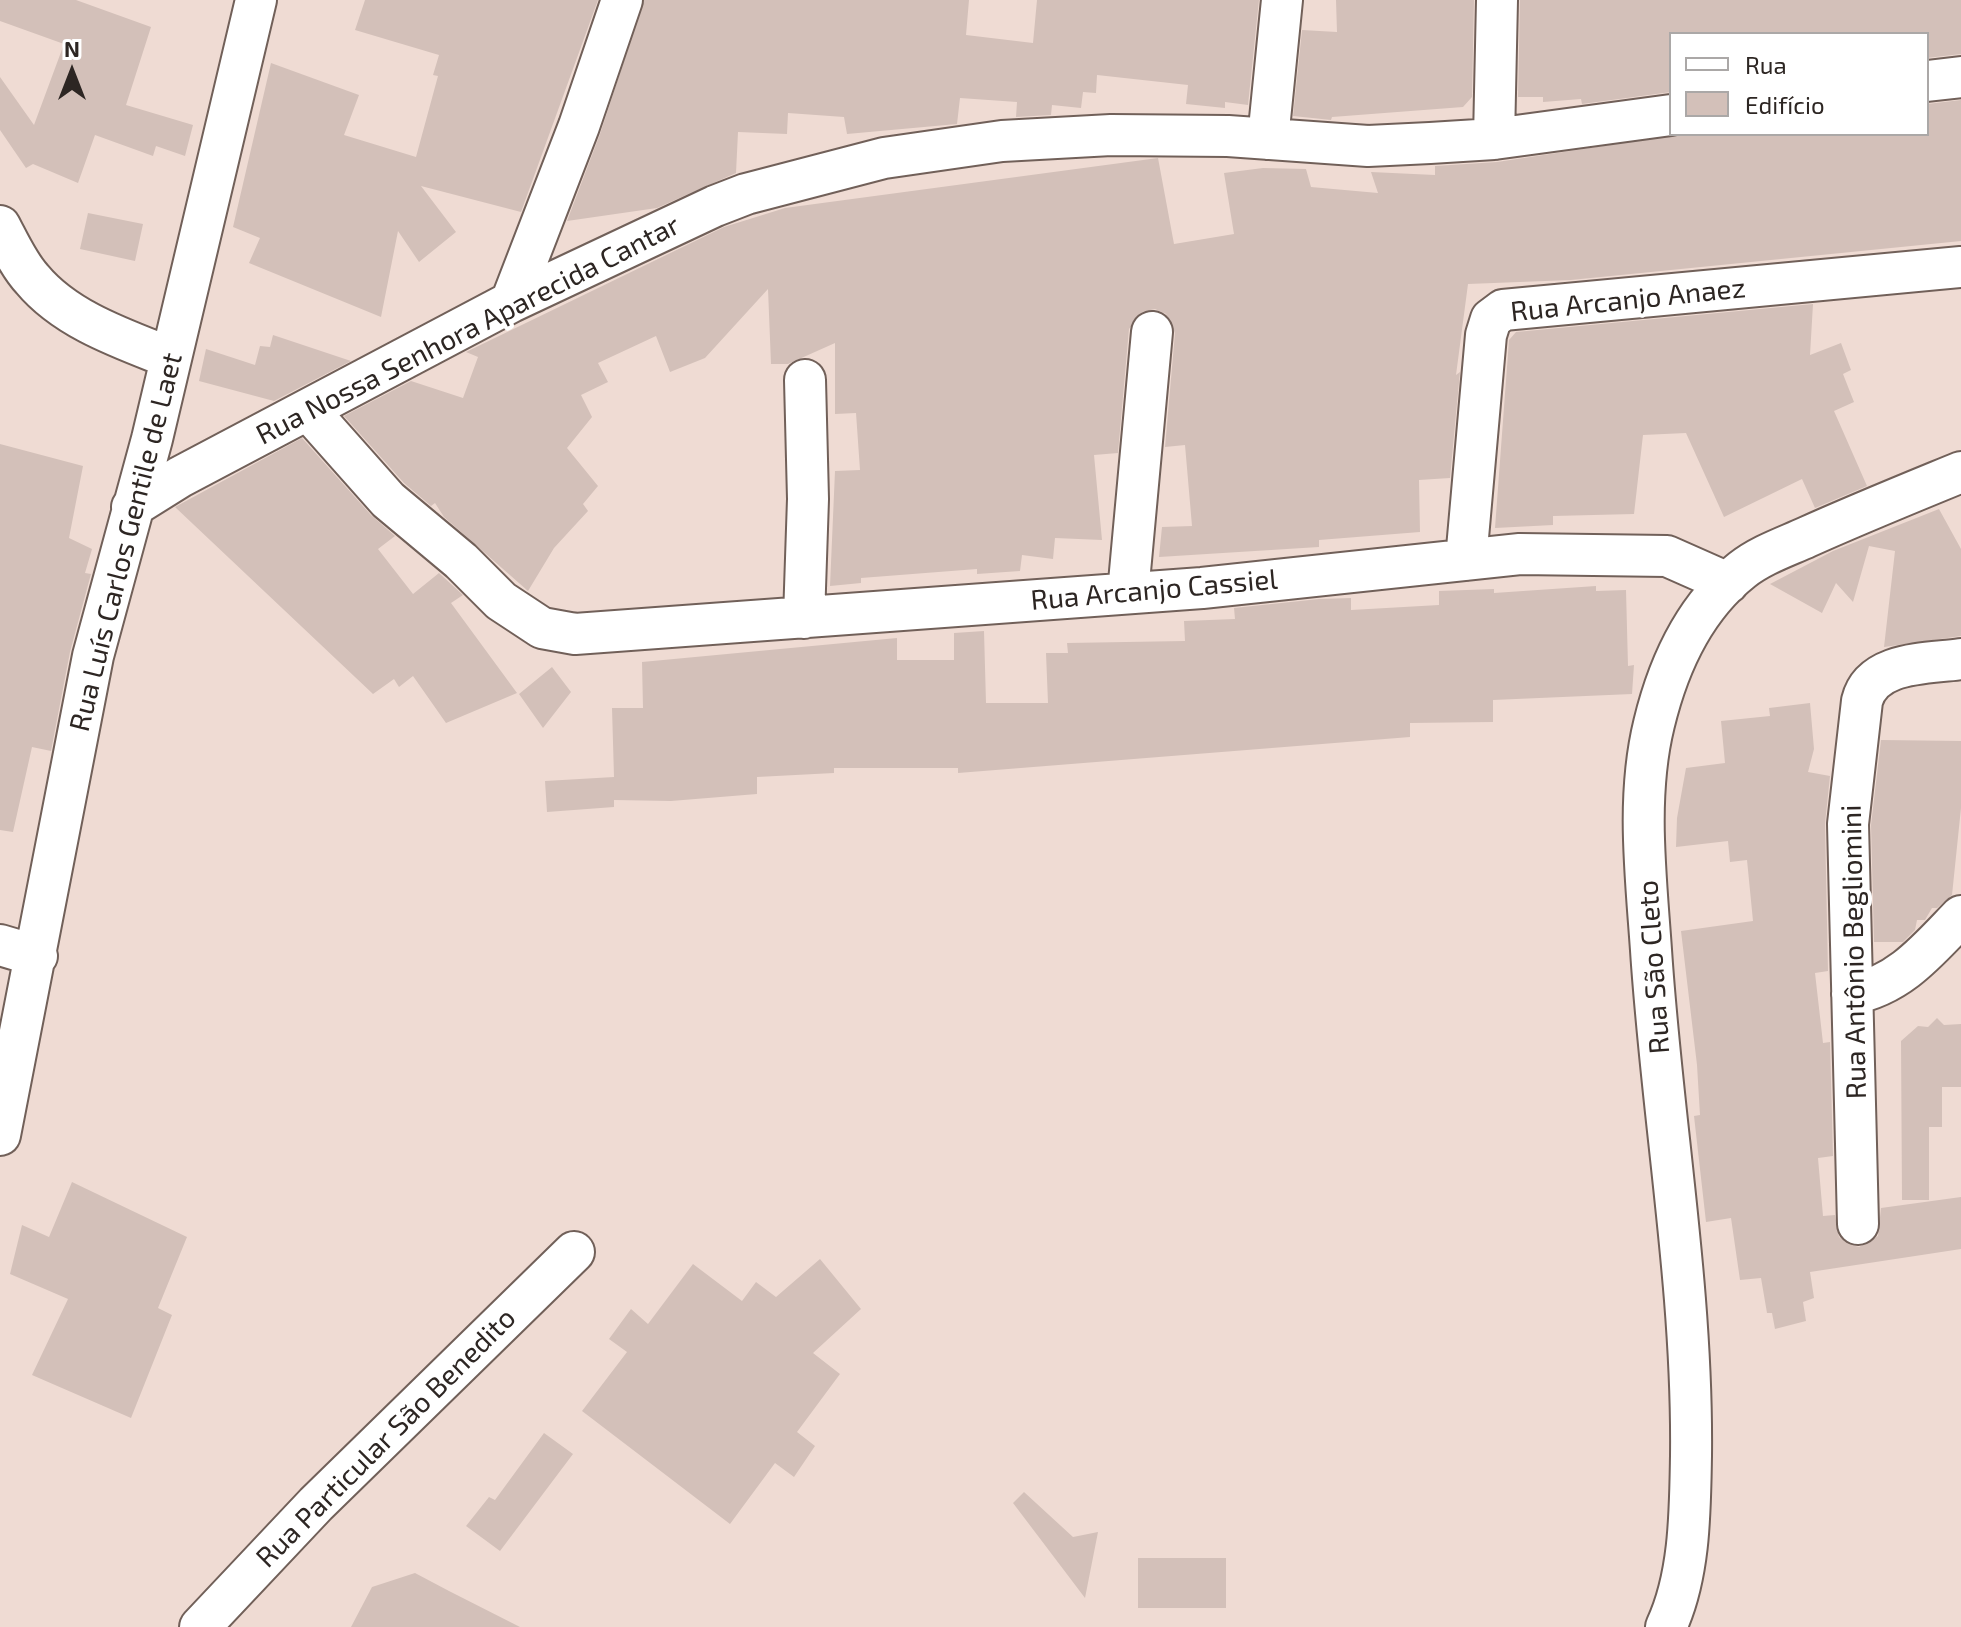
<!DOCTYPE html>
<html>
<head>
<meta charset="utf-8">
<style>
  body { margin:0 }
  #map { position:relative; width:1961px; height:1627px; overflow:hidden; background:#efdbd3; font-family:"Exo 2",sans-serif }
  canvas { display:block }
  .legend { position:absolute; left:1669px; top:32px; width:260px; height:104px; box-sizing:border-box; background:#fff; border:2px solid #aba8a7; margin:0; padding:10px 14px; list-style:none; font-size:24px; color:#2d2623 }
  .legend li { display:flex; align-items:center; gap:16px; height:40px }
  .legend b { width:40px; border:2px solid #aba8a7 }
  .north { position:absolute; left:32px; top:32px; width:80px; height:80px; -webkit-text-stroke:6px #fff; paint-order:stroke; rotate:0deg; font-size:22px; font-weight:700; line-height:32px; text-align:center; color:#2d2623 }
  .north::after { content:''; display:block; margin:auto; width:28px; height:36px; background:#2d2623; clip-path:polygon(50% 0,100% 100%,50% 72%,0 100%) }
</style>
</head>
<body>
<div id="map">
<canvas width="1961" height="1627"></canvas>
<ul class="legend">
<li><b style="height:10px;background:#fff"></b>Rua</li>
<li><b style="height:22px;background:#d3c0b9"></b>Edifício</li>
</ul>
<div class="north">N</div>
</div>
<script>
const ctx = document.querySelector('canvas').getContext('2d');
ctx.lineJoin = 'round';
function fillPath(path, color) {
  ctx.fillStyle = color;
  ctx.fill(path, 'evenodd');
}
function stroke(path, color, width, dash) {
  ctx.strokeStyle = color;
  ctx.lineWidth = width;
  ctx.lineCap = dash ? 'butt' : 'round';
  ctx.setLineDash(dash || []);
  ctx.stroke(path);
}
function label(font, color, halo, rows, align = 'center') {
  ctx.font = font + ' "Exo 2",sans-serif';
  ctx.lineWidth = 8;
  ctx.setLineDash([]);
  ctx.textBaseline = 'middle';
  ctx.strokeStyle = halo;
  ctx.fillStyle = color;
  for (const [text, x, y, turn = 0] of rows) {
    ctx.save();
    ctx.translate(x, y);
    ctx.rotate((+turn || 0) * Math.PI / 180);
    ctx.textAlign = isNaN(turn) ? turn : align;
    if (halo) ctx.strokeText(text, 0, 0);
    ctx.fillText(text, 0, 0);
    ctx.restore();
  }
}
const building = new Path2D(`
  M 0,0 L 76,0 L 151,27 L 126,105 L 193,125 L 185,156 L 156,146 L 153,156 L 95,135 L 78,183 L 33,164 L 26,168 L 0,130 L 0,77 L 34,125 L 64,44 L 0,21 Z
  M 365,0 L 598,0 L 521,212 L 421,186 L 456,232 L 419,262 L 398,231 L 381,317 L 249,263 L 260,238 L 233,227 L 271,63 L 359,95 L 344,135 L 416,157 L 438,76 L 433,75 L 439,55 L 355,30 Z
  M 644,0 L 969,0 L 966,35 L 1033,43 L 1037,0 L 1259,0 L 1248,105 L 1225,102 L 1225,108 L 1186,104 L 1188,85 L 1097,75 L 1096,93 L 1083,92 L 1081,108 L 1052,105 L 1051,115 L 1016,117 L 1017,102 L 960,98 L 957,124 L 847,134 L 844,117 L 788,113 L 787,134 L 738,132 L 736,173 L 657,208 L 567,221 L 600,134 Z
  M 1336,0 L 1474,0 L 1472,97 L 1463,107 L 1332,117 L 1331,120 L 1293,116 L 1302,30 L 1337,32 Z
  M 1520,0 L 1961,0 L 1961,54 L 1927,58 L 1927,34 L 1671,34 L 1671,92 L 1582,104 L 1581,99 L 1543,102 L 1543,97 L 1518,97 Z
  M 1961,100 L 1961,241 L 1571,280 L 1468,284 L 1456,375 L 1460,372 L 1450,478 L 1419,480 L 1420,532 L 1319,540 L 1319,547 L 1159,557 L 1162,527 L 1192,526 L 1185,445 L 1165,447 L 1175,333 L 1166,314 L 1155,309 L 1142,312 L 1129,329 L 1118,453 L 1094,455 L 1102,540 L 1055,538 L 1053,559 L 1022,555 L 1020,571 L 977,574 L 977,569 L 861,578 L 861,583 L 830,586 L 835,471 L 860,470 L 856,413 L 835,414 L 835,343 L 788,364 L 771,364 L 768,289 L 705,358 L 670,372 L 656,336 L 598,363 L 608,382 L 581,395 L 592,417 L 567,448 L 598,486 L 583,504 L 588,511 L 554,548 L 528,591 L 444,517 L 435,503 L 431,506 L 404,483 L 344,416 L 411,381 L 463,398 L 478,357 L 466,352 L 724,227 L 785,208 L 1158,158 L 1174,244 L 1234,234 L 1224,173 L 1263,168 L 1306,169 L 1311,187 L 1378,193 L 1371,172 L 1435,175 L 1435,166 L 1497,162 L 1683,134 L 1927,134 L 1927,104 Z
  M 88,213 L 143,224 L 135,261 L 80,249 Z
  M 1813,304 L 1810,355 L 1841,343 L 1851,370 L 1843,374 L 1854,402 L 1834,411 L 1867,486 L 1815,508 L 1802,479 L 1724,517 L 1686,433 L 1643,435 L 1634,514 L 1553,516 L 1553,525 L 1495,528 L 1509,340 L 1516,332 Z
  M 273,335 L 351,361 L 274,401 L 199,381 L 206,349 L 255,365 L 260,346 L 270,347 Z
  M 302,438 L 371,515 L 395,536 L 378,549 L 413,594 L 439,573 L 463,595 L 451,603 L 517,693 L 446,723 L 413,676 L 399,687 L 394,679 L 373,694 L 175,507 Z
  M 0,444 L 83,466 L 69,538 L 92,549 L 85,573 L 91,574 L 70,652 L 51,751 L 32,747 L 13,832 L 0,830 Z
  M 1939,509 L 1961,549 L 1961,636 L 1884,647 L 1895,551 L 1869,546 L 1853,602 L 1836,583 L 1822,613 L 1770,584 L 1833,551 Z
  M 1596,586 L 1596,591 L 1626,590 L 1628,666 L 1634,665 L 1632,694 L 1493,700 L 1493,722 L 1410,723 L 1410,737 L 958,773 L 958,768 L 834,768 L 834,773 L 757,777 L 757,794 L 671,801 L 614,800 L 614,807 L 547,812 L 545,781 L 614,777 L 612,708 L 643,708 L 642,662 L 897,638 L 897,660 L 954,660 L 954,633 L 984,631 L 986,703 L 1048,703 L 1046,653 L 1068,653 L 1067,643 L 1185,641 L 1184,621 L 1235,619 L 1234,608 L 1319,599 L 1351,598 L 1351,610 L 1439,605 L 1439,591 L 1494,589 L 1494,593 Z
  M 552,667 L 571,692 L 543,728 L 519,694 Z
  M 1810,703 L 1814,749 L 1808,772 L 1830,776 L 1825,824 L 1828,971 L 1815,973 L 1823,1043 L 1830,1042 L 1833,1156 L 1818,1158 L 1823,1216 L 1835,1215 L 1839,1237 L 1848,1244 L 1859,1247 L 1878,1236 L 1881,1208 L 1961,1197 L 1961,1249 L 1810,1272 L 1814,1298 L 1803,1302 L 1806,1321 L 1775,1329 L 1772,1313 L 1767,1313 L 1761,1278 L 1740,1280 L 1731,1218 L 1706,1222 L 1694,1116 L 1700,1115 L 1697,1065 L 1681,931 L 1753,921 L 1747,860 L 1730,862 L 1728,841 L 1676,847 L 1677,818 L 1686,768 L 1725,763 L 1721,721 L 1770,716 L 1769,708 Z
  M 1881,740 L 1961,741 L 1961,808 L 1952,895 L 1937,908 L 1932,908 L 1925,920 L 1917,920 L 1915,930 L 1903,942 L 1874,942 L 1871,825 Z
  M 1937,1018 L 1944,1025 L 1961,1024 L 1961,1087 L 1942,1087 L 1942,1127 L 1929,1127 L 1929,1200 L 1902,1200 L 1901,1041 L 1918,1026 L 1928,1027 Z
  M 72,1182 L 187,1237 L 158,1308 L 172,1315 L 131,1418 L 32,1375 L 68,1299 L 10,1274 L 22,1225 L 49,1237 Z
  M 820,1259 L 861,1309 L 813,1353 L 840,1374 L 797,1432 L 815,1446 L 794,1477 L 775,1463 L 730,1524 L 582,1411 L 627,1352 L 609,1339 L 631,1309 L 648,1324 L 693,1264 L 742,1301 L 756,1282 L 776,1297 Z
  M 544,1433 L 573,1454 L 500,1551 L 466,1526 L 489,1497 L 495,1500 Z
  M 1024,1492 L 1073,1537 L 1098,1532 L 1085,1598 L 1013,1503 Z
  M 1138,1558 L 1226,1558 L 1226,1608 L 1138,1608 Z
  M 415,1573 L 449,1591 L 520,1627 L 351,1627 L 372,1587 Z`);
const street = new Path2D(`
  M 1927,81 L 1961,77
  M 1268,139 L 1282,0
  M 1494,139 L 1497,0
  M 0,226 C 9,243 19,265 32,279 C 66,320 123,339 171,358
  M 511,302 L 579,126 L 622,0
  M 309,411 L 388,500 L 461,561 L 501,601 L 542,628 L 575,634 L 1202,588 L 1520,554 L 1667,556 L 1728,583
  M 132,507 L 180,477 L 511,302 L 715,206 L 746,194 L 884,158 L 1002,141 L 1111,135 L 1228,136 L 1368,146 L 1430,143 L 1494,139 L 1671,115
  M 1466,560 L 1486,335 L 1491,319 L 1503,310 L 1961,267
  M 1128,593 L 1152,332
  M 804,618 L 808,499 L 805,380
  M 0,945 L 37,956
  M 1852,994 C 1900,985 1928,950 1961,916
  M 0,1135 L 93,656 L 152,439 L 256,0
  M 1858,1224 L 1848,824 L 1862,701 C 1872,661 1927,664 1961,659
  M 200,1627 L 316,1504 L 574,1252
  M 1666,1627 C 1690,1576 1690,1512 1691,1456 C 1693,1287 1662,1119 1651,950 C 1646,877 1636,797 1654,724 C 1668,666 1694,608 1742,570 C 1761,555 1785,547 1807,537 C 1858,514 1910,493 1961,472`);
const streetNames = [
  ["Rua Arcanjo Anaez",1628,300,-6],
  ["Rua Nossa Senhora Aparecida Cantar",468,330,-27],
  ["Rua Luís Carlos Gentile de Laet",126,542,-76],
  ["Rua Arcanjo Cassiel",1154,590,-5],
  ["Rua Antônio Begliomini",1854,952,-91],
  ["Rua São Cleto",1654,967,-94],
  ["Rua Particular São Benedito",386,1438,-45]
];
fillPath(building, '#d3c0b9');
stroke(street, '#716059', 44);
stroke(street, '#fff', 40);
label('28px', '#2d2623', '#fff', streetNames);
</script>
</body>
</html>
